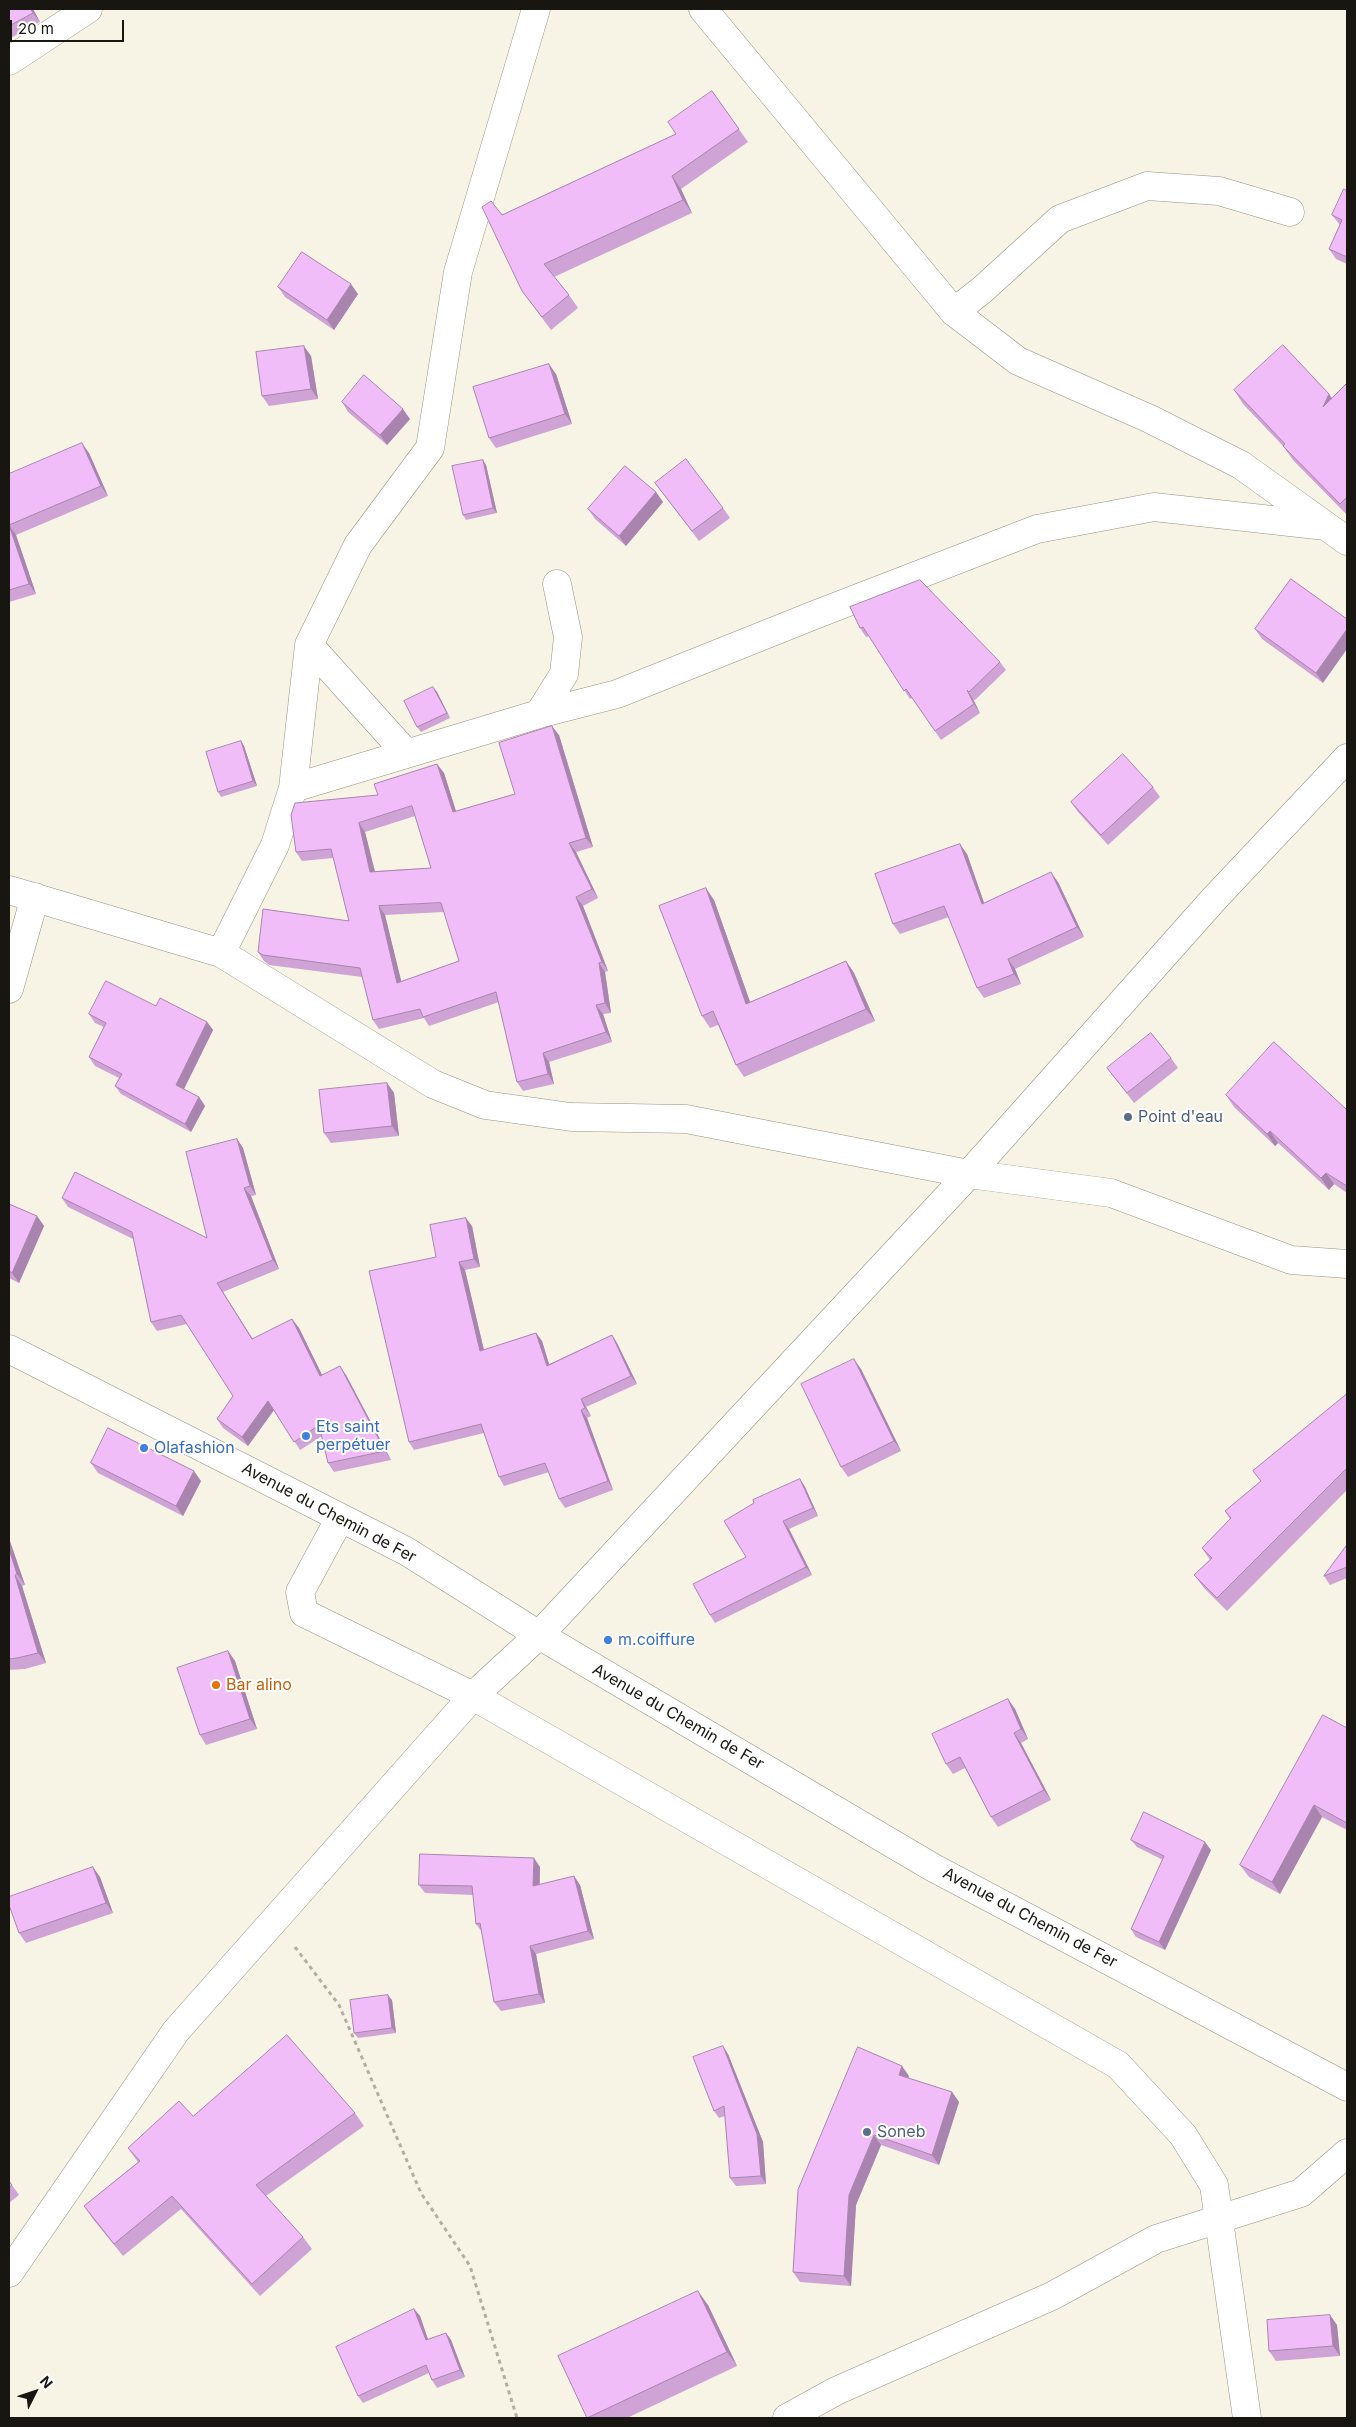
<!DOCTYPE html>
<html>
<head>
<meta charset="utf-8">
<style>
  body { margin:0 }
  #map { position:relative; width:1356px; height:2427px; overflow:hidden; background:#f8f4e5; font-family:Inter,sans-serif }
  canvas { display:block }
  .frame { position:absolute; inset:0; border:10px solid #171611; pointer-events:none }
  .north { position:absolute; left:10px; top:2367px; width:50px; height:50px; -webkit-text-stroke:4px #fff; paint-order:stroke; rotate:49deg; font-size:14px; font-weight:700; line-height:20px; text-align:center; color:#171611 }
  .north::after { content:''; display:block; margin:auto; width:18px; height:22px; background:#171611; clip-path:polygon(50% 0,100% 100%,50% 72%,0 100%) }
  .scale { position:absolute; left:10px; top:20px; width:114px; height:22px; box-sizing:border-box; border:2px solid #171611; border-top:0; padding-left:6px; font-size:15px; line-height:18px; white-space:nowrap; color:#171611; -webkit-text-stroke:4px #fff; paint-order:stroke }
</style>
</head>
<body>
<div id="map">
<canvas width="1356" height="2427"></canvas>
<div class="frame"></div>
<div class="north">N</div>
<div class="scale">20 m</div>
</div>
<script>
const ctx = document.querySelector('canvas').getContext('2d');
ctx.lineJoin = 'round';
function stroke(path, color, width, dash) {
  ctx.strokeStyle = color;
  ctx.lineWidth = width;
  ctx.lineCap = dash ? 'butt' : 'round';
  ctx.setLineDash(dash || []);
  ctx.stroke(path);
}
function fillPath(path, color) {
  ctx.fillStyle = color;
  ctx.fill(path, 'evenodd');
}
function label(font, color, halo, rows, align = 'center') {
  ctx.font = font + ' Inter,sans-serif';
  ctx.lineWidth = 4;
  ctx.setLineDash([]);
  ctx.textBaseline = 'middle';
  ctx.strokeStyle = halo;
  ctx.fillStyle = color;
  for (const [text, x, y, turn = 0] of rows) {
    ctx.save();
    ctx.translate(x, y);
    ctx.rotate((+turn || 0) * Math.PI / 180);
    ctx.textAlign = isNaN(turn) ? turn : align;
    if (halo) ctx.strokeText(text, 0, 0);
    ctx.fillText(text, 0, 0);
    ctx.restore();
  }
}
const path = new Path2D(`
  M 295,1947 L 339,2005 L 421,2193 L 470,2266 L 517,2418`);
const street = new Path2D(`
  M 703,9 L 954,312 L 1018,361 L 1150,419 L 1241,465 L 1347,541
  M 9,61 L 88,9
  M 954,312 L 982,290 L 1060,219 L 1147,186 L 1219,191 L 1290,212
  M 309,645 L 406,753
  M 539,714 L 564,674 L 568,637 L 557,584
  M 293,788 L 539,714 L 617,694 L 817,614 L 1037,529 L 1154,507 L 1326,526
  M 9,890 L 221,953 L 433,1084 L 485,1105 L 571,1117 L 686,1119 L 969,1174 L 1111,1193 L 1291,1260 L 1347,1264
  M 221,953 L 275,845 L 293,788 L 309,645 L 358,545 L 430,448 L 458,272 L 536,9
  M 9,989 L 35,897
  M 9,1349 L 406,1551 L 539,1635 L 932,1867 L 1347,2087
  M 340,1518 L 300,1592 L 304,1613 L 473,1696 L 1118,2065 L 1183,2135 L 1214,2185 L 1247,2418
  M 9,2273 L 176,2031 L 473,1696 L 539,1635 L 969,1174 L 1214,899 L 1347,758
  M 787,2418 L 836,2391 L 1052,2296 L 1156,2239 L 1301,2193 L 1347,2153`);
const wall = new Path2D(`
  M 9,9 L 33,9 L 40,22 L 9,39 Z
  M 712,91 L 748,142 L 681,189 L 692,213 L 554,277 L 569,295 L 578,308 L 551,330 L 522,291 L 502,215 L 676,134 Z
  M 1347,191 L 1347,264 L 1336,259 L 1329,249 L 1340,225 L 1332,215 Z
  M 278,287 L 358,294 L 334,330 L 285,297 Z
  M 311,356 L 318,399 L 269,406 L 262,396 Z
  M 556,374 L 572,424 L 496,448 L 489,438 Z
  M 1347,383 L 1347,515 L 1293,460 L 1283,446 L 1243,404 L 1234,390 L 1329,394 L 1332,398 Z
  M 342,402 L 410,419 L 387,445 L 348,412 Z
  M 89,453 L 108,496 L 16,535 L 36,594 L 9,602 L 9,474 Z
  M 486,465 L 497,513 L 466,520 L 463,515 Z
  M 655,483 L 723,508 L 730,518 L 699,541 Z
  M 656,492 L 663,502 L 626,546 L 595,519 L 588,509 Z
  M 1291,579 L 1323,683 L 1262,639 L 1255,629 Z
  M 850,607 L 1000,662 L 1006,670 L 975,700 L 973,699 L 980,713 L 941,740 L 912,698 L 910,699 L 869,636 L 866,637 L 860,628 Z
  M 433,687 L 437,692 L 450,718 L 421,732 L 417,727 Z
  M 559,735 L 593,847 L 576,852 L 598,898 L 583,906 L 608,971 L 605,972 L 611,1013 L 603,1014 L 612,1042 L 549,1062 L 554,1084 L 523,1091 L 517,1082 L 499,1002 L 429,1026 L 424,1018 L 379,1029 L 373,1020 L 362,977 L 269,965 L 264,961 L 258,952 L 349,921 L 333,858 L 302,861 L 296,852 L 378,795 L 437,764 L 444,773 L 456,811 L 515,794 ZM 415,816 L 431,868 L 375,871 L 365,832 ZM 444,912 L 459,961 L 401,982 L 385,915 Z
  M 241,741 L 244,746 L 257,786 L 221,797 L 218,792 Z
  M 1153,787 L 1160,797 L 1108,845 L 1078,812 L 1071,802 Z
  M 967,854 L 984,903 L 1058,882 L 1084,937 L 1015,969 L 1021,984 L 984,998 L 977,988 L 949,917 L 900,934 L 893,924 Z
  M 714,900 L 750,1002 L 846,961 L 854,973 L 875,1021 L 744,1077 L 736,1065 L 718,1025 L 710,1028 L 702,1016 Z
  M 156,1006 L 207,1022 L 213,1030 L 184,1089 L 199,1097 L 205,1106 L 191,1132 L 121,1094 L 115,1086 L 119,1078 L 95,1066 L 89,1057 L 104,1027 L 95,1023 L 89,1014 Z
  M 1171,1058 L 1178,1068 L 1134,1103 L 1107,1068 Z
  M 387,1083 L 394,1093 L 399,1136 L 331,1143 L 324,1133 Z
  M 1226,1095 L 1347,1110 L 1347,1193 L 1334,1184 L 1329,1190 L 1278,1143 L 1275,1146 L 1234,1107 Z
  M 237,1139 L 243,1148 L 256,1195 L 251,1196 L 279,1269 L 223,1292 L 253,1339 L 292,1319 L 299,1328 L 322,1375 L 346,1375 L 391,1460 L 334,1472 L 328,1463 L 322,1436 L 300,1450 L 274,1410 L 248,1446 L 223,1428 L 217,1419 L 233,1396 L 187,1324 L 157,1331 L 151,1322 L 133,1239 L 68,1207 L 62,1198 L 207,1238 Z
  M 9,1204 L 37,1216 L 44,1226 L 19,1283 L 9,1278 Z
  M 472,1226 L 480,1267 L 465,1270 L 484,1350 L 536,1333 L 542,1341 L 549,1364 L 612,1335 L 617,1343 L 637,1384 L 586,1407 L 591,1416 L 587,1418 L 613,1490 L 565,1508 L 559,1499 L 549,1472 L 504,1486 L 499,1477 L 484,1433 L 414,1450 L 409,1442 L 436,1257 Z
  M 861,1369 L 901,1451 L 848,1477 L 841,1467 Z
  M 1347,1394 L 1347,1490 L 1227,1611 L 1204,1588 L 1194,1575 L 1210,1560 L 1202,1548 L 1230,1519 L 1225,1511 L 1261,1481 L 1253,1471 Z
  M 91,1463 L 201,1481 L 183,1516 L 98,1473 Z
  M 800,1479 L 805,1487 L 818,1516 L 789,1529 L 812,1575 L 715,1623 L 710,1615 Z
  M 9,1540 L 25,1585 L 22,1586 L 46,1663 L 25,1669 L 9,1670 Z
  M 1347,1545 L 1347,1578 L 1330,1585 L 1324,1576 Z
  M 228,1651 L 235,1661 L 257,1729 L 206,1745 L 200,1735 Z
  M 1008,1699 L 1015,1709 L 1028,1739 L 1021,1743 L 1051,1800 L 998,1827 L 991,1817 L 965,1768 L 953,1774 L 946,1764 Z
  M 1347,1728 L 1347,1830 L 1322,1817 L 1280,1894 L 1249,1877 L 1240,1865 Z
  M 1131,1840 L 1211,1850 L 1165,1950 L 1136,1937 L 1131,1929 L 1163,1860 L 1137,1847 Z
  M 540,1867 L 540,1885 L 574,1876 L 580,1885 L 594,1939 L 536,1954 L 545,2003 L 501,2011 L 494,2002 L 482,1932 L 476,1924 L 473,1895 L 425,1893 L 419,1885 Z
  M 100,1877 L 113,1913 L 26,1943 L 19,1933 Z
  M 392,2000 L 396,2033 L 358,2038 L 354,2033 Z
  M 728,2054 L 763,2142 L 766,2184 L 736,2186 L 730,2178 L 725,2116 L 719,2118 L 714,2111 Z
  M 909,2076 L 908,2078 L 952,2092 L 959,2102 L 939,2165 L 881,2145 L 856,2205 L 851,2286 L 800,2282 L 793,2272 Z
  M 355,2113 L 364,2126 L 266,2196 L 303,2237 L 312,2249 L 260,2296 L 181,2209 L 123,2256 L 93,2219 L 84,2206 L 138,2162 L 128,2148 L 193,2116 Z
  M 9,2181 L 19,2195 L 9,2203 Z
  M 708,2305 L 737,2366 L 627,2418 L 587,2418 Z
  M 414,2309 L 420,2316 L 428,2340 L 446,2333 L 451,2340 L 465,2377 L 437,2388 L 432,2380 L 429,2373 L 363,2403 L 358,2396 Z
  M 1330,2315 L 1337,2325 L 1340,2356 L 1276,2361 L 1269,2351 Z`);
const shadedWall = new Path2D(`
  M 31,9 L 33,9 L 40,22 L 33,13 Z
  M 672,176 L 681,189 L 692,213 L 683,200 Z
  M 351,284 L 358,294 L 334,330 L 327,320 Z
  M 304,346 L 311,356 L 318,399 L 311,389 Z
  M 549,364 L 556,374 L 572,424 L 565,414 Z
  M 1329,394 L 1338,408 L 1323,407 Z
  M 403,409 L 410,419 L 387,445 L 380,435 Z
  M 82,443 L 89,453 L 108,496 L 101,486 Z
  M 483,460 L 486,465 L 497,513 L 493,508 Z
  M 656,492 L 663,502 L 626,546 L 619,536 Z
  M 9,525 L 16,535 L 36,594 L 29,584 Z
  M 1347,629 L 1347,649 L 1323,683 L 1316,673 Z
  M 433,687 L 437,692 L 450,718 L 447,713 Z
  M 967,690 L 973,699 L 980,713 L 974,704 Z
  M 552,726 L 559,735 L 593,847 L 586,838 Z
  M 241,741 L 244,746 L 257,786 L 253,781 Z
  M 437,764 L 444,773 L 459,821 L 453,812 Z
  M 359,823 L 365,832 L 377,881 L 370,872 Z
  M 569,843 L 576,852 L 598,898 L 592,889 Z
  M 960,844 L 967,854 L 988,914 L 982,904 Z
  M 1051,872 L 1058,882 L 1084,937 L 1077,927 Z
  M 706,888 L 714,900 L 755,1016 L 746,1004 Z
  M 576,897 L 583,906 L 608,971 L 602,962 Z
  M 379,906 L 385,915 L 404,992 L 397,983 Z
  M 1008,959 L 1015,969 L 1021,984 L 1014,974 Z
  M 846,961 L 854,973 L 875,1021 L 866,1009 Z
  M 599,963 L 605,972 L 611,1013 L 605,1003 Z
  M 596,1005 L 603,1014 L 612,1042 L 606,1032 Z
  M 207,1022 L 213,1030 L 182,1093 L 176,1085 Z
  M 543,1053 L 549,1062 L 554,1084 L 548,1074 Z
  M 387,1083 L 394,1093 L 399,1136 L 392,1126 Z
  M 199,1097 L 205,1106 L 191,1132 L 185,1124 Z
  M 1270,1131 L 1278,1143 L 1275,1146 L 1267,1134 Z
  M 237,1139 L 243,1148 L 256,1195 L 250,1186 Z
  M 1326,1173 L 1334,1184 L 1329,1190 L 1321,1178 Z
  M 244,1188 L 251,1196 L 279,1269 L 273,1260 Z
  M 37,1216 L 44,1226 L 19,1283 L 12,1273 Z
  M 466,1218 L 472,1226 L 480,1267 L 474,1259 Z
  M 459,1262 L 465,1270 L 486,1359 L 480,1351 Z
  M 217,1283 L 223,1292 L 258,1348 L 252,1339 Z
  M 292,1319 L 299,1328 L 327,1385 L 320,1376 Z
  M 536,1333 L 542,1341 L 552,1374 L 547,1366 Z
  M 612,1335 L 617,1343 L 637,1384 L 631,1376 Z
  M 854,1359 L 861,1369 L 901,1451 L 894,1441 Z
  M 340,1366 L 346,1375 L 391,1460 L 385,1451 Z
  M 581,1399 L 586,1407 L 591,1416 L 585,1408 Z
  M 268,1401 L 274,1410 L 248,1446 L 242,1437 Z
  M 581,1410 L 587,1418 L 613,1490 L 608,1481 Z
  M 194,1471 L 201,1481 L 183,1516 L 176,1506 Z
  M 800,1479 L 805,1487 L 818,1516 L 813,1508 Z
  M 783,1521 L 789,1529 L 812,1575 L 806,1567 Z
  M 9,1540 L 10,1541 L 25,1585 L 17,1574 L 9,1549 Z
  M 15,1575 L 22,1586 L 46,1663 L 38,1653 Z
  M 228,1651 L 235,1661 L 257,1729 L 250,1719 Z
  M 1008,1699 L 1015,1709 L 1028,1739 L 1021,1729 Z
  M 1014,1733 L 1021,1743 L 1051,1800 L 1044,1790 Z
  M 1314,1805 L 1322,1817 L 1280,1894 L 1272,1882 Z
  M 1205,1842 L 1211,1850 L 1165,1950 L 1159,1942 Z
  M 534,1858 L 540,1867 L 539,1895 L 533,1886 Z
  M 93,1867 L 100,1877 L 113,1913 L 106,1903 Z
  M 574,1876 L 580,1885 L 594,1939 L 588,1931 Z
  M 530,1946 L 536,1954 L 545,2003 L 539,1994 Z
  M 388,1995 L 392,2000 L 396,2033 L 392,2028 Z
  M 723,2046 L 728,2054 L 763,2142 L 766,2184 L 761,2176 Z
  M 902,2066 L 909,2076 L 906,2085 L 899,2075 Z
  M 952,2092 L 959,2102 L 939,2165 L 932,2155 Z
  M 874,2135 L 881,2145 L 856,2205 L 851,2286 L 844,2276 L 849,2195 Z
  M 698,2291 L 708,2305 L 737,2366 L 727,2352 Z
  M 414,2309 L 420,2316 L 431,2348 L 426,2340 Z
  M 1330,2315 L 1337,2325 L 1340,2356 L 1333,2346 Z
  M 446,2333 L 451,2340 L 465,2377 L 460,2370 Z`);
const building = new Path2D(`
  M 9,9 L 31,9 L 33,13 L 9,26 Z
  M 712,91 L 739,129 L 672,176 L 683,200 L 544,264 L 569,295 L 542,317 L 522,291 L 482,207 L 491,201 L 502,215 L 676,134 L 668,122 Z
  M 1344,189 L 1347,191 L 1347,257 L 1329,249 L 1342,220 L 1332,215 Z
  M 302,252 L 351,284 L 327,320 L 278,287 Z
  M 1283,345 L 1329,394 L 1323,407 L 1347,383 L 1347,497 L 1340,504 L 1283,446 L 1285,444 L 1234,390 Z
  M 304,346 L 311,389 L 262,396 L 256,352 Z
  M 549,364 L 565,414 L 489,438 L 473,387 Z
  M 364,375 L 403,409 L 380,435 L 342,402 Z
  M 82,443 L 101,486 L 9,525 L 29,584 L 9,590 L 9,474 Z
  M 686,459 L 723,508 L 692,531 L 655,483 Z
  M 483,460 L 493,508 L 463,515 L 452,466 Z
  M 625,466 L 656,492 L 619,536 L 588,509 Z
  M 1291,579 L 1347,619 L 1347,629 L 1316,673 L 1255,629 Z
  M 920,580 L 1000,662 L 969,692 L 967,690 L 974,704 L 935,731 L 906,689 L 904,691 L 863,627 L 860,628 L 850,607 Z
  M 433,687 L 447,713 L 417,727 L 404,701 Z
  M 552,726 L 586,838 L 569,843 L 592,889 L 576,897 L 602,962 L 599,963 L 605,1003 L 596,1005 L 606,1032 L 543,1053 L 548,1074 L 517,1082 L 496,992 L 423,1017 L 420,1009 L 373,1020 L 360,968 L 263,955 L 258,952 L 263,909 L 349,921 L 331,849 L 296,852 L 291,815 L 295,803 L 378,795 L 374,784 L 437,764 L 453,812 L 515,794 L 499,743 ZM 412,806 L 431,868 L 370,872 L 359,823 ZM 441,903 L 459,961 L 397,983 L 379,906 Z
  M 241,741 L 253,781 L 218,792 L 206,752 Z
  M 1123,754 L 1153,787 L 1101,835 L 1071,802 Z
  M 960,844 L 982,904 L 1051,872 L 1077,927 L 1008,959 L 1014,974 L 977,988 L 944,906 L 893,924 L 875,874 Z
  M 706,888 L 746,1004 L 846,961 L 866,1009 L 736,1065 L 713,1011 L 702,1016 L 659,906 Z
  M 106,981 L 156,1006 L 160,998 L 207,1022 L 176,1085 L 199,1097 L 185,1124 L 115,1086 L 122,1074 L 89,1057 L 106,1023 L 89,1014 Z
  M 1151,1033 L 1171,1058 L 1127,1093 L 1107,1068 Z
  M 1274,1042 L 1347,1110 L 1347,1186 L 1326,1173 L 1321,1178 L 1270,1131 L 1267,1134 L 1226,1095 Z
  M 387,1083 L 392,1126 L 324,1133 L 319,1090 Z
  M 237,1139 L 250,1186 L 244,1188 L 273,1260 L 217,1283 L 252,1339 L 292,1319 L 320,1376 L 340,1366 L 385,1451 L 328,1463 L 319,1425 L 294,1442 L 268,1401 L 242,1437 L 217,1419 L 233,1396 L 181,1315 L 151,1322 L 132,1232 L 62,1198 L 75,1172 L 207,1238 L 186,1152 Z
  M 9,1204 L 37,1216 L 12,1273 L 9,1271 Z
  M 466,1218 L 474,1259 L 459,1262 L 480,1351 L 536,1333 L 547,1366 L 612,1335 L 631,1376 L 581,1399 L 585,1408 L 581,1410 L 608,1481 L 559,1499 L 545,1463 L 499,1477 L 481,1424 L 409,1442 L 369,1271 L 436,1257 L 430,1225 Z
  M 854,1359 L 894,1441 L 841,1467 L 801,1384 Z
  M 1347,1394 L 1347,1468 L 1217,1598 L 1194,1575 L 1212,1558 L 1202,1548 L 1231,1518 L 1225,1511 L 1261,1481 L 1253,1471 Z
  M 108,1428 L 194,1471 L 176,1506 L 91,1463 Z
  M 800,1479 L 813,1508 L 783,1521 L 806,1567 L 710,1615 L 693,1584 L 746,1557 L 724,1521 L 754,1503 L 753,1500 Z
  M 1347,1545 L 1347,1567 L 1324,1576 Z
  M 9,1549 L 17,1574 L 15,1575 L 38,1653 L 17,1658 L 9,1659 Z
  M 228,1651 L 250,1719 L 200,1735 L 177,1668 Z
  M 1008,1699 L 1021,1729 L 1014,1733 L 1044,1790 L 991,1817 L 960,1757 L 946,1764 L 932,1734 Z
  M 1323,1715 L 1347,1728 L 1347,1823 L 1314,1805 L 1272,1882 L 1240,1865 Z
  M 1144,1812 L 1205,1842 L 1159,1942 L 1131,1929 L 1164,1856 L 1131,1840 Z
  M 420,1854 L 534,1858 L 533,1886 L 574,1876 L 588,1931 L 530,1946 L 539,1994 L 494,2002 L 480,1923 L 476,1924 L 472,1886 L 419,1885 Z
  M 93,1867 L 106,1903 L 19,1933 L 9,1905 L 9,1897 Z
  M 388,1995 L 392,2028 L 354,2033 L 350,2000 Z
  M 287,2035 L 355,2113 L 256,2185 L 303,2237 L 252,2284 L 172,2196 L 114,2244 L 84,2206 L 140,2161 L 128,2148 L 179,2101 L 193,2116 Z
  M 723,2046 L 757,2134 L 761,2176 L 730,2178 L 724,2106 L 714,2111 L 693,2057 Z
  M 858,2047 L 902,2066 L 899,2075 L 952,2092 L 932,2155 L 874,2135 L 849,2195 L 844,2276 L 793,2272 L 798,2190 Z
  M 9,2181 L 12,2185 L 9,2188 Z
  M 698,2291 L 727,2352 L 587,2418 L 558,2356 Z
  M 414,2309 L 426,2340 L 446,2333 L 460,2370 L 432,2380 L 426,2365 L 358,2396 L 336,2347 Z
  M 1330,2315 L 1333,2346 L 1269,2351 L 1267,2320 Z`);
const markers = [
  [1128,1117,5,"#5c6f8a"],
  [306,1436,5,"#3f7fe0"],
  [144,1448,5,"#3f7fe0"],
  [608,1640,5,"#3f7fe0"],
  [216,1685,5,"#e8710a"],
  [867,2132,5,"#5c6f8a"]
];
const serviceNames = [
  ["Point d'eau",1138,1117],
  ["Soneb",877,2132]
];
const shopNames = [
  ["Ets saint",316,1427],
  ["perpétuer",316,1445],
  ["Olafashion",154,1448],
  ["m.coiffure",618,1640]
];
const streetNames = [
  ["Avenue du Chemin de Fer",329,1513,28],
  ["Avenue du Chemin de Fer",678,1717,30],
  ["Avenue du Chemin de Fer",1030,1918,28]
];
const foodNames = [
  ["Bar alino",226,1685]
];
stroke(street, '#969284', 29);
stroke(path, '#b1aea2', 3, [4, 4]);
stroke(street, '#fff', 28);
fillPath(wall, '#cfa3d6');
fillPath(shadedWall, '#a984ae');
fillPath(building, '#f1bdf9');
stroke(building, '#a984ae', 1);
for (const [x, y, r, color] of markers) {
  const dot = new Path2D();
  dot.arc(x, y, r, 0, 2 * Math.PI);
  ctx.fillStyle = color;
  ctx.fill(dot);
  stroke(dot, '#fff', 2);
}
label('16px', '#4e5e75', '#fff', serviceNames, 'left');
label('16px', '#366cbe', '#fff', shopNames, 'left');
label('16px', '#171611', '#fff', streetNames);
label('16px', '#c56008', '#fff', foodNames, 'left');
</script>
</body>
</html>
